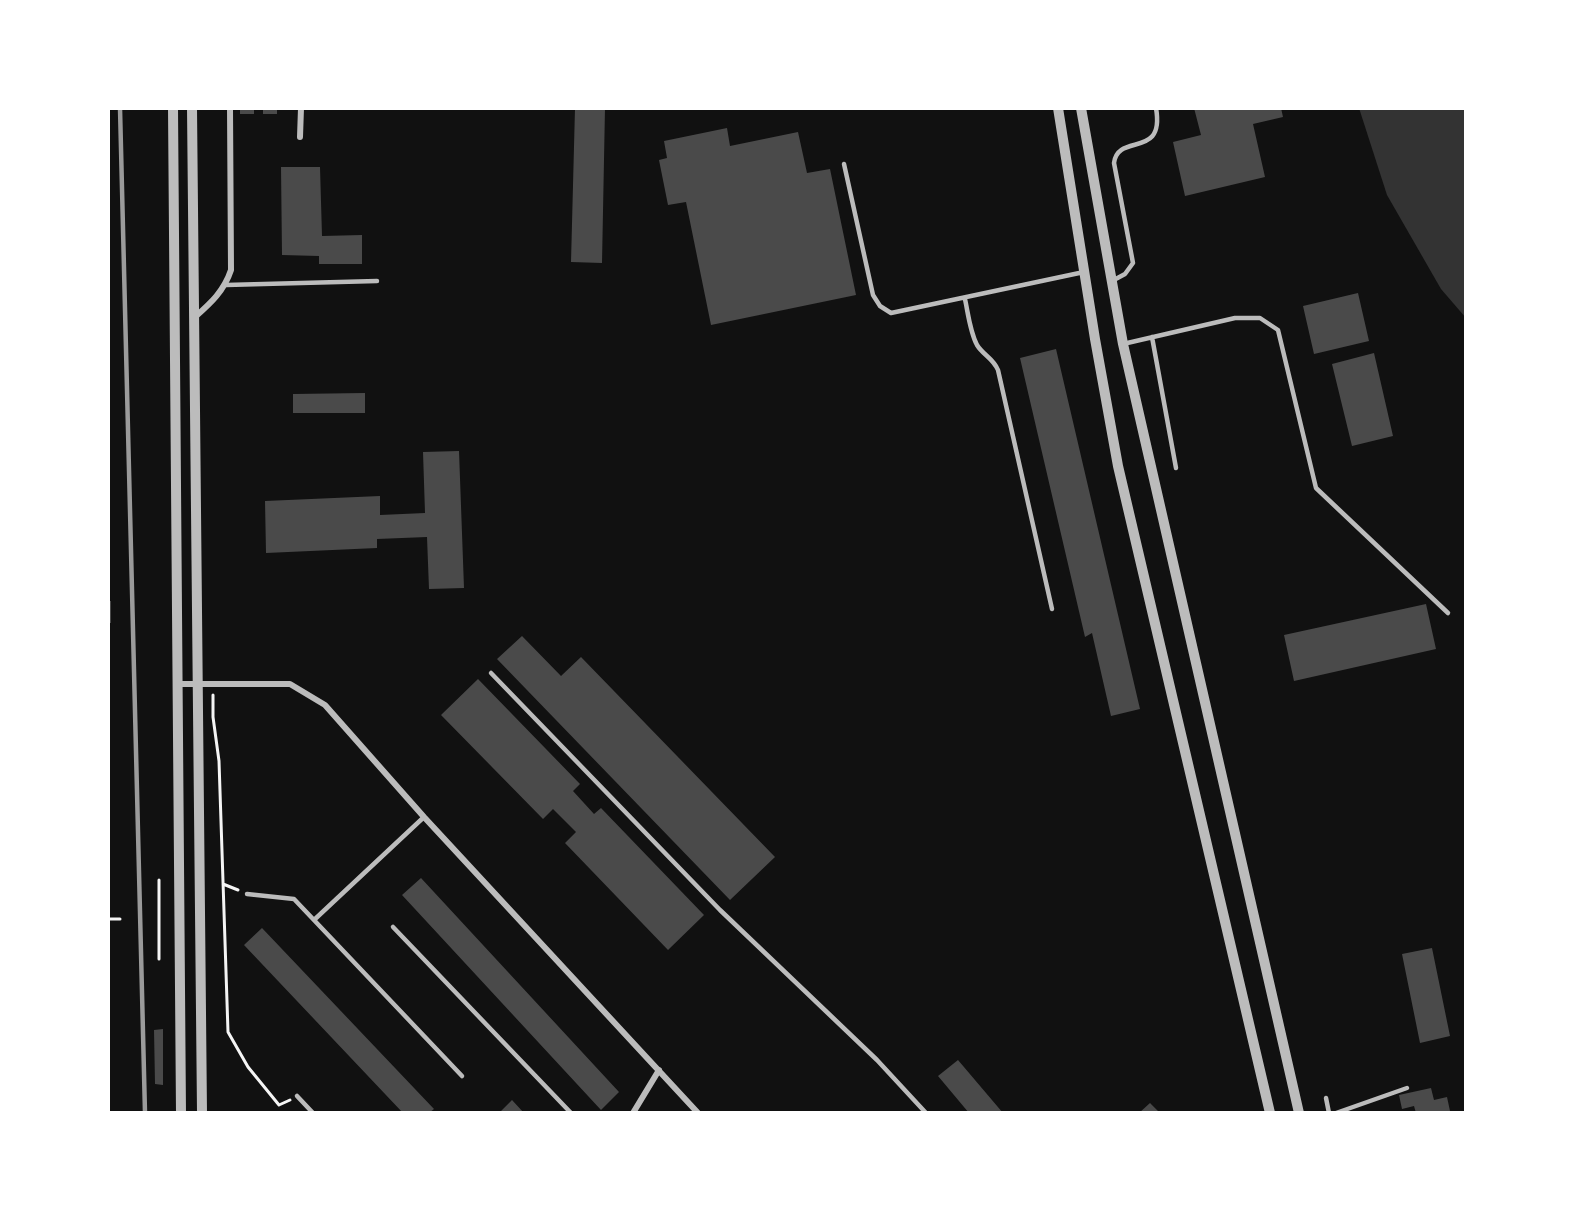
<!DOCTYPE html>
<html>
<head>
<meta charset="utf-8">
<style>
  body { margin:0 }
  #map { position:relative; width:1574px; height:1221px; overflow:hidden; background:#111; font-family:Raleway,sans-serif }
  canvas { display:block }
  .frame { position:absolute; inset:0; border:110px solid #fff; pointer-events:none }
</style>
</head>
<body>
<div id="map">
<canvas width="1574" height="1221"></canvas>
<div class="frame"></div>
</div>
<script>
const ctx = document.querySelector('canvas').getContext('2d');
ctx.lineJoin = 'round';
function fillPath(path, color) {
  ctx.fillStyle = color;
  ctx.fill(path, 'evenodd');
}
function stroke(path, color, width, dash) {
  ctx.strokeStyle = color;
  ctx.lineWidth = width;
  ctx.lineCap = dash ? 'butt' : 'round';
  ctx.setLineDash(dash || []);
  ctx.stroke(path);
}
const water = new Path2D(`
  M 1359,108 L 1466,108 L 1466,318 L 1441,289 L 1387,195 Z`);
const building = new Path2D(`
  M 240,108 L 254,108 L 254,114 L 240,114 Z
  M 263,108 L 277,108 L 277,114 L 263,114 Z
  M 575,108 L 605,108 L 602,263 L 571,262 Z
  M 1194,108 L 1281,108 L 1283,117 L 1253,124 L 1265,177 L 1185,196 L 1173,142 L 1201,135 Z
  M 727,128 L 730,146 L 798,132 L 807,173 L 830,169 L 856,295 L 711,325 L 686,202 L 668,205 L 659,160 L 667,158 L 664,141 Z
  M 281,167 L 320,167 L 322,236 L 362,235 L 362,264 L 319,264 L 319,256 L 282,255 Z
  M 1358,293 L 1369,341 L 1314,354 L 1303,306 Z
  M 1056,349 L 1140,709 L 1111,716 L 1092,633 L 1085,637 L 1020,358 Z
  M 1374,353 L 1393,436 L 1352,446 L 1332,364 Z
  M 365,393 L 365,413 L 293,413 L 293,394 Z
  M 459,451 L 464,588 L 429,589 L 427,537 L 377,539 L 377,548 L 266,553 L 265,501 L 380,496 L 380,515 L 425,513 L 423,452 Z
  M 108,601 L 111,601 L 111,623 L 108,623 Z
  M 1426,604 L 1436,649 L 1294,681 L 1284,635 Z
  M 522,636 L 561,676 L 581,657 L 775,857 L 730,900 L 497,659 Z
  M 478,679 L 580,784 L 573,791 L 594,814 L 601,808 L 704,915 L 668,950 L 565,843 L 576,832 L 553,809 L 543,819 L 441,715 Z
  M 421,878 L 619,1092 L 601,1110 L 402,895 Z
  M 262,928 L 434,1109 L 429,1113 L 403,1113 L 244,945 Z
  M 1432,948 L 1450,1036 L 1420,1043 L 1402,954 Z
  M 163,1029 L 163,1085 L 155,1084 L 154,1030 Z
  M 958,1060 L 1003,1113 L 969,1113 L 938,1076 Z
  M 1431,1088 L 1434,1100 L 1447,1097 L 1450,1111 L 1416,1113 L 1414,1106 L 1402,1109 L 1399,1095 Z
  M 512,1100 L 524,1113 L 499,1113 Z
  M 1150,1103 L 1160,1113 L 1139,1113 Z`);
const path = new Path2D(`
  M 213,695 L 213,717 L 219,761 L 228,1032 L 248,1067 L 279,1105 L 290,1100
  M 159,880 L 159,959
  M 223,884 L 238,890
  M 108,919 L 120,919`);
const service = new Path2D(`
  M 844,164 L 873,295 L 880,306 L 891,313 L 1084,272
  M 1112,281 L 1125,274 L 1133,263 L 1114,163 C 1118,132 1165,160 1156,108
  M 226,285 L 377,281
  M 965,299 C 968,313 970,332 977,345 C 983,355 993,358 998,370 L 1052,609
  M 1152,337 L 1176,468
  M 1123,344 L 1235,318 L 1260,318 L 1278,330 L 1316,488 L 1448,613
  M 491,673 L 720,910 L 877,1060 L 926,1113
  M 247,894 L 294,899 L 462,1076
  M 314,920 L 424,817
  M 393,927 L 571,1113
  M 297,1096 L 313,1113
  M 1326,1098 L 1329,1113
  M 1336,1113 L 1407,1088`);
const minor = new Path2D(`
  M 300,137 L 301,108
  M 195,317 C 211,303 224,291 231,270 L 230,108
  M 177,684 L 290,684 L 325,705 L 424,817 L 698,1113
  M 633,1113 L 659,1070`);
const tertiary = new Path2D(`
  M 173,108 L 181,1113
  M 192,108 L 202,1113
  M 1058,108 L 1095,339 L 1118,466 L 1270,1113
  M 1081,108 L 1123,344 L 1299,1113`);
const rail = new Path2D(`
  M 120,108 L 145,1113`);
fillPath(water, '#333');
fillPath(building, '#4a4a4a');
stroke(path, '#f5f5f5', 3);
stroke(service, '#bcbcbc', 4.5);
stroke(minor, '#bcbcbc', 6);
stroke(tertiary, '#bcbcbc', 10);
stroke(rail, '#9a9a9a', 4.5);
</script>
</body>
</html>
